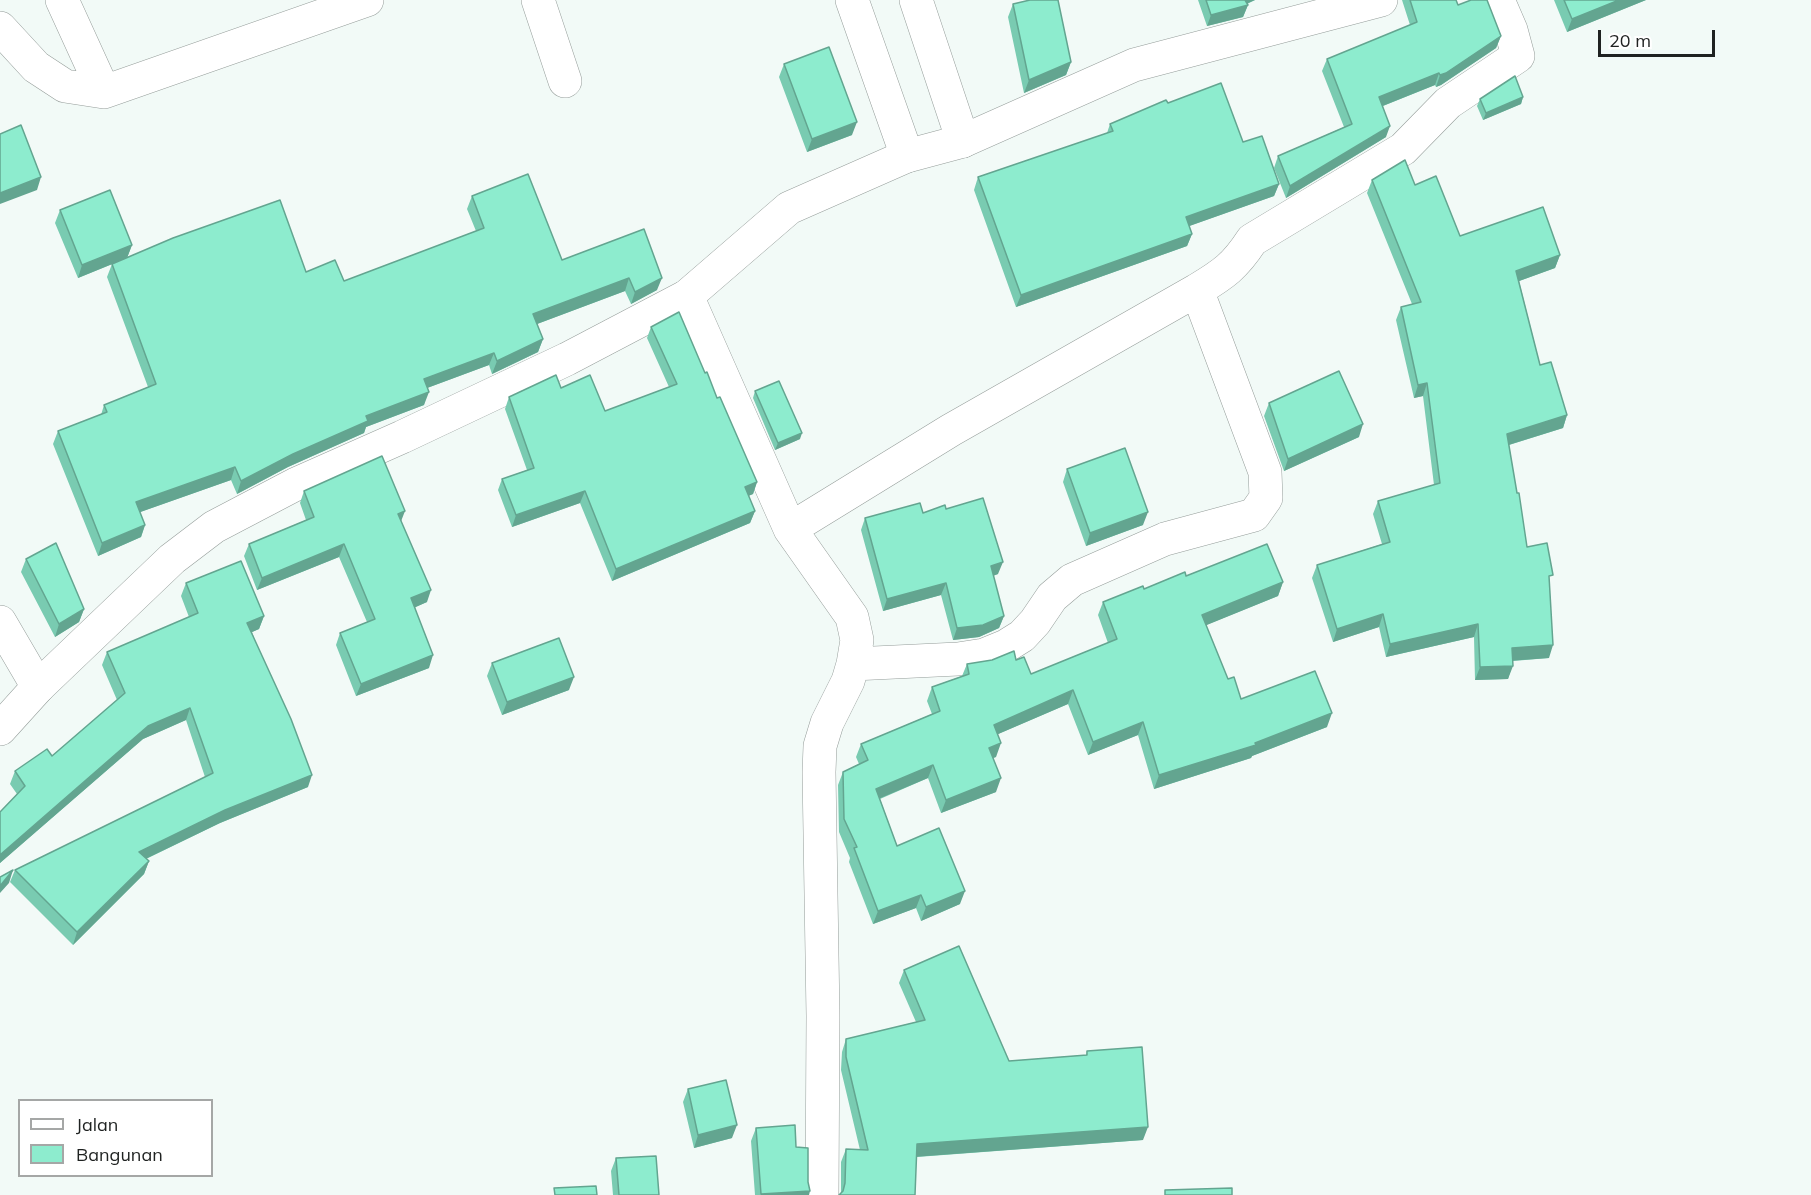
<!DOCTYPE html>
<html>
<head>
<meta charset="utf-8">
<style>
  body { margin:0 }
  #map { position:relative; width:1811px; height:1195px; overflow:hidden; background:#f2faf7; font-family:Mulish,sans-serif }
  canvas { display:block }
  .legend { position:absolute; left:18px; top:1099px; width:195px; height:78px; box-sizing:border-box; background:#fff; border:2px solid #a5a7a6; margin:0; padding:8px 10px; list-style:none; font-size:18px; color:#1f2221 }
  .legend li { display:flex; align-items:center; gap:12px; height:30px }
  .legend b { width:30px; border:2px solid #a5a7a6 }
  .scale { position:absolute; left:1598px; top:30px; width:117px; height:27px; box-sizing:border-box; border:3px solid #1f2221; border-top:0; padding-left:8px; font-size:18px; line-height:21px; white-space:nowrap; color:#1f2221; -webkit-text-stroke:4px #fff; paint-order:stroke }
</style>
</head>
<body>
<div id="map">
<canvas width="1811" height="1195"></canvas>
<ul class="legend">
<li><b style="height:8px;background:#fff"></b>Jalan</li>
<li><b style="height:16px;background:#8decce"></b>Bangunan</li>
</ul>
<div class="scale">20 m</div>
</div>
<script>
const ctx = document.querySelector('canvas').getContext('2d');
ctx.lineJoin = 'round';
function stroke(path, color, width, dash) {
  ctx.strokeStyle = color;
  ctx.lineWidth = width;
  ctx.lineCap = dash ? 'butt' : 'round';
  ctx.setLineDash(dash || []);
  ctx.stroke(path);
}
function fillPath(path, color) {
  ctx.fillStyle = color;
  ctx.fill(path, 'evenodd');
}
const minor = new Path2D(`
  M 62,0 L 104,92
  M 538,0 L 565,81
  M 852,0 L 907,156
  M 916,0 L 963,141
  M 0,28 L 36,67 L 65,86 L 104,92 L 367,0
  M 687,296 L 790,529 L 852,617 L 857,640 L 853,664 L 848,681 L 827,723 L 820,746 L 819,772 L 823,1016 L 822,1195
  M 790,529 L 951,430 L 1197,290
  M 0,622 L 38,687
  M 853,664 L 958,659 L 984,655 L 1006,646 L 1022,636 L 1035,622 L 1052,597 L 1072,580 L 1165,539 L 1254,515 L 1266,498 L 1265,472 L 1197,290 C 1224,274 1235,266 1252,240 L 1403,149 L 1448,103 L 1518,56 L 1511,30 L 1498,0`);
const tertiary = new Path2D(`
  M 0,729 L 38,687 L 172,559 L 214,527 L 296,484 L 402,437 L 567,359 L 687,296 L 789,208 L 907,156 L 963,141 L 1134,65 L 1381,0`);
const wall = new Path2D(`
  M 1198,0 L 1255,0 L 1247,4 L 1248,5 L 1243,17 L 1207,26 Z
  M 1402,0 L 1456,0 L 1458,5 L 1501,36 L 1496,48 L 1441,85 L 1436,87 L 1435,85 L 1383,106 L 1386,137 L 1286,198 L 1274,168 L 1278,156 L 1344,127 L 1322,71 L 1327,59 L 1410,25 Z
  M 1554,0 L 1646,0 L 1567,32 Z
  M 1013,4 L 1071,62 L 1066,75 L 1024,93 L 1008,17 Z
  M 784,64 L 852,135 L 807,152 L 779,77 Z
  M 1523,97 L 1521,104 L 1483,120 L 1477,106 L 1480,99 Z
  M 1168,103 L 1243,142 L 1279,184 L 1274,196 L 1189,226 L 1192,234 L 1187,246 L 1016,307 L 974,190 L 978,177 L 1107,133 L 1110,124 Z
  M 1372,180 L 1415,185 L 1460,236 L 1560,255 L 1555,268 L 1519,281 L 1540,365 L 1567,415 L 1563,428 L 1509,445 L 1517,493 L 1527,547 L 1550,583 L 1549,658 L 1513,661 L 1508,679 L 1475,680 L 1474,637 L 1386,657 L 1379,627 L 1333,642 L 1312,578 L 1317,565 L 1382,544 L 1373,514 L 1378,501 L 1434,485 L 1423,396 L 1414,398 L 1396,320 L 1401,307 L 1412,304 L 1367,193 Z
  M 472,196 L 562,260 L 644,229 L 657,290 L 631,304 L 625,291 L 537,324 L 543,339 L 538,352 L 492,374 L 489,365 L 427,388 L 424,405 L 366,427 L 364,433 L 288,467 L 237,494 L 231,480 L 140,512 L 145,525 L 141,537 L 98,556 L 53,444 L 58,431 L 101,415 L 104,405 L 148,387 L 107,277 L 112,264 L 306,272 L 344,281 L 476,231 L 467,209 Z
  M 60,210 L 132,245 L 127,258 L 78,278 L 55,223 Z
  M 651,327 L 705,373 L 757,482 L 753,494 L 748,496 L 755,511 L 750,523 L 612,581 L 580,503 L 512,527 L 498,490 L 502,479 L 527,470 L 505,409 L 509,397 L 561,388 L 605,411 L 669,387 L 647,338 Z
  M 755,391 L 800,439 L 775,450 L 753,398 Z
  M 1269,403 L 1359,437 L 1284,471 L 1264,416 Z
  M 1067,469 L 1143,525 L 1086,546 L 1063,482 Z
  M 304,491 L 401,520 L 427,602 L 415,607 L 429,668 L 356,696 L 336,645 L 340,633 L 367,622 L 339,557 L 257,590 L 244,556 L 249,544 L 306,520 L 300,503 Z
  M 946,509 L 998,574 L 993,576 L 1004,616 L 999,628 L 979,637 L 953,640 L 941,595 L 883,611 L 861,530 L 865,518 L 923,513 Z
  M 26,559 L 84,609 L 79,622 L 55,637 L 21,572 Z
  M 1186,576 L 1283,582 L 1278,596 L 1206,625 L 1228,679 L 1241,699 L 1327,727 L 1252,756 L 1251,758 L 1154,789 L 1138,735 L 1088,755 L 1068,704 L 998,734 L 996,757 L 993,758 L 996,792 L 941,813 L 928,778 L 880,799 L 897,846 L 960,904 L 921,921 L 916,908 L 873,924 L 849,862 L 850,858 L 839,832 L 838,785 L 843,772 L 859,764 L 856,757 L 861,744 L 932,714 L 927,701 L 932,687 L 962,676 L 967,664 L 1016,660 L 1031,674 L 1108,643 L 1098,615 L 1103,602 Z
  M 186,583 L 264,616 L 259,629 L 252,632 L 308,787 L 220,823 L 146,859 L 149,861 L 144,874 L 73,945 L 10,882 L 15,870 L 205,777 L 186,720 L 143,739 L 0,863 L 0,812 L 17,794 L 10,784 L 15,771 L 52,756 L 117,700 L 102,665 L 107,652 L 189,617 L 181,596 Z
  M 492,663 L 569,690 L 502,715 L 487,676 Z
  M 904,970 L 1009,1061 L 1086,1055 L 1087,1051 L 1143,1140 L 917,1157 L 841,1194 L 841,1162 L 846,1149 L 860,1150 L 841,1070 L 842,1052 L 846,1039 L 916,1022 L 899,983 Z
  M 688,1089 L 732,1138 L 694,1148 L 683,1102 Z
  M 756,1128 L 796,1147 L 808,1182 L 809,1195 L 755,1195 L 751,1141 Z
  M 616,1158 L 659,1195 L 613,1195 L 611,1171 Z`);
const shadedWall = new Path2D(`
  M 1242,0 L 1255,0 L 1239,7 Z
  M 1619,0 L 1646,0 L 1567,32 L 1572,19 Z
  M 1248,5 L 1243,17 L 1207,26 L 1211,15 Z
  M 1501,36 L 1496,48 L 1441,85 L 1436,87 L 1440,75 Z
  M 1071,62 L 1066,75 L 1024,93 L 1029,80 Z
  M 1439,73 L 1435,85 L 1375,109 L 1379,97 Z
  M 1523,97 L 1521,104 L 1483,120 L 1486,113 Z
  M 857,122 L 852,135 L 807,152 L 812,139 Z
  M 1390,126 L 1386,137 L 1286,198 L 1290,186 Z
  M 41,177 L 37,190 L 0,204 L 0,193 Z
  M 1279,184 L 1274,196 L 1181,229 L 1186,217 Z
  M 1192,234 L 1187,246 L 1016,307 L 1021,295 Z
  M 132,245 L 127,258 L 78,278 L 82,265 Z
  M 1560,255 L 1555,268 L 1511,284 L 1516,271 Z
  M 629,278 L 625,291 L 529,327 L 533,314 Z
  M 662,278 L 657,290 L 631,304 L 635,292 Z
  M 543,339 L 538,352 L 492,374 L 497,361 Z
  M 494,353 L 489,365 L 419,391 L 424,379 Z
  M 1427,383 L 1423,396 L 1414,398 L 1418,385 Z
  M 429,392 L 424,405 L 366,427 L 364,433 L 288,467 L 237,494 L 241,481 L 366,416 Z
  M 1567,415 L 1563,428 L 1502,447 L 1507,434 Z
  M 1363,424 L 1359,437 L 1284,471 L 1288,459 Z
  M 802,433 L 800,439 L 775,450 L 778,443 Z
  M 235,467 L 231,480 L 132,515 L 136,502 Z
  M 757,482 L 753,494 L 741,499 L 745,487 Z
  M 585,491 L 580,503 L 512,527 L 516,515 Z
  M 405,511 L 400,524 L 398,514 Z
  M 755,511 L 750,523 L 612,581 L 616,569 Z
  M 1148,512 L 1143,525 L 1086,546 L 1090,533 Z
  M 145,525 L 141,537 L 98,556 L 102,543 Z
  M 344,544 L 339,557 L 257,590 L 262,578 Z
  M 1003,562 L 998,574 L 986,578 L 991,566 Z
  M 1283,582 L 1278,596 L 1197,629 L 1202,615 Z
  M 946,583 L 941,595 L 883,611 L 887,599 Z
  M 431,590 L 427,602 L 407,611 L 411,598 Z
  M 84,609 L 79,622 L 55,637 L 59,624 Z
  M 1383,614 L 1379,627 L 1333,642 L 1337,629 Z
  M 264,616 L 259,629 L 243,636 L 247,623 Z
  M 1004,616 L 999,628 L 979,637 L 953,640 L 957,628 Z
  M 1478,624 L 1474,637 L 1386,657 L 1390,644 Z
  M 1553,645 L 1549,658 L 1508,661 L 1512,648 Z
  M 433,655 L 429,668 L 356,696 L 361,684 Z
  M 1513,666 L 1508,679 L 1475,680 L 1480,667 Z
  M 574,677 L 569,690 L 502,715 L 507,702 Z
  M 1073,690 L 1068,704 L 989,738 L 994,725 Z
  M 190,708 L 186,720 L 143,739 L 0,863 L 0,855 L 148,726 Z
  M 1332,713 L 1327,727 L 1252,756 L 1251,758 L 1154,789 L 1159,775 L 1255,743 Z
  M 1143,722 L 1138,735 L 1088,755 L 1093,742 Z
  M 1001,743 L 996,757 L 984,761 L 989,748 Z
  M 933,765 L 928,778 L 871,802 L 876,789 Z
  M 312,775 L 308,787 L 220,823 L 135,864 L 139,852 L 225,810 Z
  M 1001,778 L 996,792 L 941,813 L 946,800 Z
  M 149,861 L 144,874 L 73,945 L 77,932 Z
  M 13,870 L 9,883 L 0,893 L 0,886 Z
  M 965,891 L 960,904 L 921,921 L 926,907 Z
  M 921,895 L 916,908 L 873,924 L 878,911 Z
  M 737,1125 L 732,1138 L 694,1148 L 698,1135 Z
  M 1148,1127 L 1143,1140 L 913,1157 L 917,1144 Z
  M 810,1191 L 809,1195 L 761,1195 L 761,1194 Z`);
const building = new Path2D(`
  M 1030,0 L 1058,0 L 1071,62 L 1029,80 L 1013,4 Z
  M 1206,0 L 1245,0 L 1248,5 L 1211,15 Z
  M 1410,0 L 1456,0 L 1458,5 L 1471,0 L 1487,0 L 1501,36 L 1446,73 L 1440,75 L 1439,73 L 1379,97 L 1390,126 L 1290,186 L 1278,156 L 1352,124 L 1327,59 L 1417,22 Z
  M 1564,0 L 1619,0 L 1572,19 Z
  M 829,47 L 857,122 L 812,139 L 784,64 Z
  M 1515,76 L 1523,97 L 1486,113 L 1480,99 Z
  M 1221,83 L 1243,142 L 1262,136 L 1279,184 L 1186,217 L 1192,234 L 1021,295 L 978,177 L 1113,131 L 1110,124 L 1166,100 L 1168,103 Z
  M 21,125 L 41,177 L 0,193 L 0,134 Z
  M 1405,160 L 1415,185 L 1436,176 L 1460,236 L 1543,207 L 1560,255 L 1516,271 L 1540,365 L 1551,362 L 1567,415 L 1507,434 L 1517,493 L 1519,493 L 1527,547 L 1547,543 L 1553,575 L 1549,576 L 1553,645 L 1512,648 L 1513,666 L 1480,667 L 1478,624 L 1390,644 L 1383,614 L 1337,629 L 1317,565 L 1390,542 L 1378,501 L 1440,483 L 1427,383 L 1418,385 L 1401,307 L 1421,302 L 1372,180 Z
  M 528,174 L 562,260 L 644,229 L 662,278 L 635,292 L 629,278 L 533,314 L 543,339 L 497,361 L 494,353 L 424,379 L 429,392 L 366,416 L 368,421 L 293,454 L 241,481 L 235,467 L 136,502 L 145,525 L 102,543 L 58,431 L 107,412 L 104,405 L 156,384 L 112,264 L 173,238 L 280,200 L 306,272 L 335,260 L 344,281 L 484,228 L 472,196 Z
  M 110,190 L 132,245 L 82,265 L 60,210 Z
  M 679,312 L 705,373 L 707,372 L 717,398 L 720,397 L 757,482 L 745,487 L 755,511 L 616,569 L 585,491 L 516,515 L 502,479 L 534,468 L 509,397 L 556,375 L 561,388 L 590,375 L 605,411 L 677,384 L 651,327 Z
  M 1339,371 L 1363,424 L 1288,459 L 1269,403 Z
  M 779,381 L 802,433 L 778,443 L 755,391 Z
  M 1125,448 L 1148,512 L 1090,533 L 1067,469 Z
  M 382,456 L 405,511 L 398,514 L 431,590 L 411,598 L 433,655 L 361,684 L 340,633 L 375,619 L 344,544 L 262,578 L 249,544 L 314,517 L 304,491 Z
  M 983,498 L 1003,562 L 991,566 L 1004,616 L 983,625 L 957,628 L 946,583 L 887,599 L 865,518 L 920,503 L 923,513 L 945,505 L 946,509 Z
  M 56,543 L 84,609 L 59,624 L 26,559 Z
  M 1267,544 L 1283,582 L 1202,615 L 1228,679 L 1234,677 L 1241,699 L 1315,671 L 1332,713 L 1255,743 L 1256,745 L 1159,775 L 1143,722 L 1093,742 L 1073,690 L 994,725 L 1001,743 L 989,748 L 1001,778 L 946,800 L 933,765 L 876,789 L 897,846 L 939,828 L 965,891 L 926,907 L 921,895 L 878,911 L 854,848 L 857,847 L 844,819 L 843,772 L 868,760 L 861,744 L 940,711 L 932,687 L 969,674 L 967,664 L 992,660 L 1014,651 L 1016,660 L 1024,657 L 1031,674 L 1117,639 L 1103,602 L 1143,586 L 1144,589 L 1185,572 L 1186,576 Z
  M 241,561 L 264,616 L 247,623 L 291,719 L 312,775 L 225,810 L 139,852 L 149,861 L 77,932 L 15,870 L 213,773 L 190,708 L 148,726 L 0,855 L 0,812 L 25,786 L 15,771 L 47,749 L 52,756 L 125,693 L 107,652 L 198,613 L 186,583 Z
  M 559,638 L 574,677 L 507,702 L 492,663 Z
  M 13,870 L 0,886 L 0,877 Z
  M 959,946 L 1009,1061 L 1087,1055 L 1087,1051 L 1142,1047 L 1148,1127 L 917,1144 L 915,1195 L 839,1195 L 843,1191 L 845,1183 L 846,1149 L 868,1150 L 846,1057 L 846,1039 L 925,1020 L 904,970 Z
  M 726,1080 L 737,1125 L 698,1135 L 688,1089 Z
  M 795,1125 L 796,1147 L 808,1148 L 808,1182 L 810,1191 L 761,1194 L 756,1128 Z
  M 656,1156 L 659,1195 L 619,1195 L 616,1158 Z
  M 596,1186 L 597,1195 L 555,1195 L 554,1188 Z
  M 1232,1188 L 1232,1195 L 1165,1195 L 1165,1190 Z`);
stroke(minor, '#959d9a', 34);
stroke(tertiary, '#959d9a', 34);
stroke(minor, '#fff', 33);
stroke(tertiary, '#fff', 33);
fillPath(wall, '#79cbb1');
fillPath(shadedWall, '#63a590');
fillPath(building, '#8decce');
stroke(building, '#63a590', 1.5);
</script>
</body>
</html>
